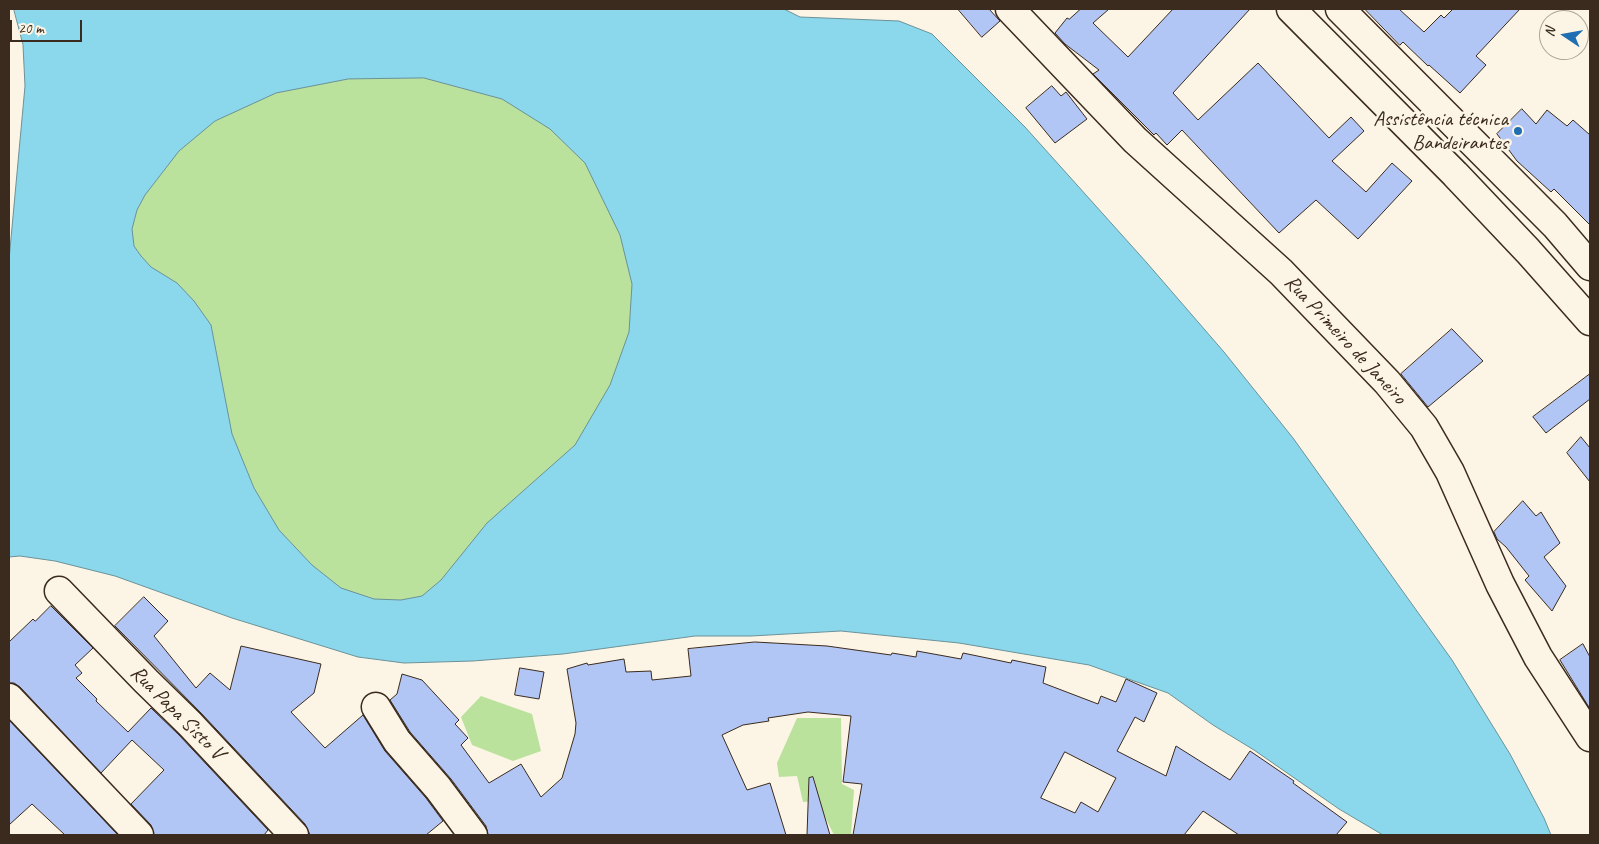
<!DOCTYPE html>
<html>
<head>
<meta charset="utf-8">
<style>
  body { margin:0 }
  #map { position:relative; width:1599px; height:844px; overflow:hidden; background:#fcf5e5; font-family:Caveat,sans-serif }
  canvas { display:block }
  .frame { position:absolute; inset:0; border:10px solid #3b2a1e; pointer-events:none }
  .north { position:absolute; left:1539px; top:10px; width:50px; height:50px; box-sizing:border-box; background:#fcf5e5; border:1px solid #afa495; border-radius:50%; rotate:282deg; font-size:14px; font-weight:700; line-height:20px; text-align:center; color:#3b2a1e }
  .north::after { content:''; display:block; margin:auto; width:18px; height:22px; background:#1f6fb2; clip-path:polygon(50% 0,100% 100%,50% 72%,0 100%) }
  .scale { position:absolute; left:10px; top:20px; width:72px; height:22px; box-sizing:border-box; border:2px solid #3b2a1e; border-top:0; padding-left:6px; font-size:15px; line-height:18px; white-space:nowrap; color:#3b2a1e; -webkit-text-stroke:4px #fcf5e5; paint-order:stroke }
</style>
</head>
<body>
<div id="map">
<canvas width="1599" height="844"></canvas>
<div class="frame"></div>
<div class="north">N</div>
<div class="scale">20 m</div>
</div>
<script>
const ctx = document.querySelector('canvas').getContext('2d');
ctx.lineJoin = 'round';
function fillPath(path, color) {
  ctx.fillStyle = color;
  ctx.fill(path, 'evenodd');
}
function stroke(path, color, width, dash) {
  ctx.strokeStyle = color;
  ctx.lineWidth = width;
  ctx.lineCap = dash ? 'butt' : 'round';
  ctx.setLineDash(dash || []);
  ctx.stroke(path);
}
function label(font, color, halo, rows, align = 'center') {
  ctx.font = font + ' Caveat,sans-serif';
  ctx.lineWidth = 5;
  ctx.setLineDash([]);
  ctx.textBaseline = 'middle';
  ctx.strokeStyle = halo;
  ctx.fillStyle = color;
  for (const [text, x, y, turn = 0] of rows) {
    ctx.save();
    ctx.translate(x, y);
    ctx.rotate((+turn || 0) * Math.PI / 180);
    ctx.textAlign = isNaN(turn) ? turn : align;
    if (halo) ctx.strokeText(text, 0, 0);
    ctx.fillText(text, 0, 0);
    ctx.restore();
  }
}
const green = new Path2D(`
  M 460,20 L 705,211 L 675,597 L 335,644 L 127,243 L 118,91 Z
  M 481,696 L 532,714 L 541,751 L 513,761 L 472,745 L 461,717 Z
  M 797,718 L 841,718 L 842,784 L 854,790 L 851,835 L 834,835 L 817,801 L 803,802 L 797,776 L 779,777 L 777,763 Z`);
const water = new Path2D(`
  M 14,9 L 784,9 L 800,17 L 899,21 L 932,34 L 1025,127 L 1147,263 L 1224,352 L 1293,438 L 1452,660 L 1510,754 L 1544,818 L 1551,835 L 1383,835 L 1339,809 L 1254,750 L 1213,725 L 1168,693 L 1089,665 L 959,643 L 841,631 L 751,636 L 695,636 L 563,654 L 473,661 L 404,663 L 358,657 L 232,618 L 115,576 L 55,561 L 20,556 L 9,557 L 9,260 L 25,86 L 23,45 ZM 424,78 L 502,99 L 550,129 L 585,163 L 620,235 L 632,284 L 629,332 L 610,385 L 575,445 L 487,523 L 441,580 L 422,596 L 401,600 L 374,599 L 341,588 L 312,565 L 279,530 L 254,488 L 232,434 L 211,325 L 194,301 L 177,283 L 151,267 L 141,256 L 134,246 L 132,229 L 137,210 L 145,195 L 179,151 L 215,121 L 276,93 L 348,79 Z`);
const building = new Path2D(`
  M 958,9 L 989,9 L 1000,21 L 982,37 Z
  M 1081,9 L 1109,9 L 1093,23 L 1128,57 L 1173,9 L 1250,9 L 1173,93 L 1198,120 L 1258,63 L 1329,138 L 1351,117 L 1364,131 L 1332,161 L 1366,192 L 1392,163 L 1412,181 L 1358,239 L 1316,200 L 1279,233 L 1182,130 L 1167,145 L 1156,133 L 1154,135 L 1093,74 L 1099,70 L 1065,44 L 1055,33 L 1067,18 L 1069,19 Z
  M 1365,9 L 1399,9 L 1424,32 L 1441,15 L 1444,18 L 1453,9 L 1520,9 L 1476,56 L 1486,65 L 1460,93 L 1429,65 L 1428,66 L 1403,42 L 1400,45 Z
  M 1052,86 L 1061,96 L 1066,92 L 1087,119 L 1055,143 L 1026,108 Z
  M 1522,109 L 1536,124 L 1547,110 L 1567,126 L 1573,120 L 1590,135 L 1590,225 L 1554,189 L 1551,192 L 1517,161 L 1497,134 Z
  M 1452,329 L 1483,361 L 1428,407 L 1401,374 Z
  M 1590,374 L 1590,399 L 1546,433 L 1533,417 Z
  M 1581,437 L 1590,448 L 1590,482 L 1567,453 Z
  M 1523,501 L 1536,516 L 1541,512 L 1560,543 L 1544,557 L 1566,586 L 1552,611 L 1525,580 L 1529,576 L 1506,547 L 1497,539 L 1494,532 Z
  M 144,597 L 168,621 L 154,636 L 196,688 L 210,673 L 230,690 L 241,646 L 321,664 L 314,693 L 291,712 L 325,748 L 363,715 L 385,751 L 426,798 L 443,821 L 426,835 L 310,835 L 305,824 L 201,713 L 115,626 Z
  M 51,606 L 93,648 L 75,665 L 82,673 L 76,678 L 97,699 L 96,701 L 128,732 L 151,708 L 179,735 L 268,830 L 264,835 L 154,835 L 151,825 L 131,804 L 164,770 L 132,740 L 101,773 L 20,687 L 14,683 L 9,683 L 9,642 L 33,619 L 35,621 Z
  M 755,642 L 827,646 L 891,655 L 892,653 L 916,657 L 917,651 L 961,659 L 963,653 L 1011,663 L 1012,660 L 1046,667 L 1043,683 L 1098,704 L 1101,696 L 1116,702 L 1126,679 L 1157,693 L 1144,722 L 1135,717 L 1117,751 L 1166,776 L 1176,746 L 1230,780 L 1250,751 L 1294,781 L 1293,783 L 1347,822 L 1336,835 L 1239,835 L 1203,811 L 1184,835 L 853,835 L 862,784 L 843,782 L 851,716 L 808,712 L 768,718 L 769,721 L 743,725 L 722,735 L 747,790 L 770,783 L 786,835 L 488,835 L 486,826 L 451,779 L 410,732 L 390,700 L 397,694 L 402,674 L 422,680 L 459,720 L 455,724 L 468,738 L 461,745 L 489,783 L 521,764 L 541,797 L 562,778 L 575,734 L 576,723 L 567,669 L 587,663 L 588,665 L 624,659 L 626,672 L 651,671 L 652,680 L 691,676 L 688,649 ZM 1065,752 L 1116,778 L 1098,812 L 1081,802 L 1075,813 L 1041,798 Z
  M 1583,644 L 1590,657 L 1590,709 L 1560,660 Z
  M 520,668 L 544,672 L 539,699 L 515,695 Z
  M 9,720 L 118,835 L 65,835 L 32,804 L 9,825 Z
  M 813,777 L 830,835 L 807,835 L 809,778 Z`);
const minor = new Path2D(`
  M 1010,9 L 1135,140 L 1281,272 L 1387,382 L 1424,427 L 1450,472 L 1500,584 L 1538,657 L 1590,737
  M 59,591 L 146,681 L 190,724 L 294,835
  M 9,698 L 139,835
  M 376,707 L 397,741 L 438,788 L 473,835`);
const major = new Path2D(`
  M 1291,9 L 1455,174 L 1528,251 L 1590,321
  M 1340,9 L 1555,225 L 1590,266`);
const markers = [
  [1518,131,5,"#1f6fb2"]
];
const poiNames = [
  ["Assistência técnica",1508,119],
  ["Bandeirantes",1508,143]
];
const streetNames = [
  ["Rua Primeiro de Janeiro",1345,340,47],
  ["Rua Papa Sisto V",177,713,45]
];
fillPath(green, '#bae29d');
fillPath(water, '#8bd7eb');
stroke(water, '#6b9299', 1);
fillPath(building, '#b1c6f5');
stroke(building, '#3b2a1e', 1);
stroke(minor, '#3b2a1e', 31);
stroke(major, '#3b2a1e', 31);
stroke(minor, '#fcf5e5', 28);
stroke(major, '#fcf5e5', 28);
for (const [x, y, r, color] of markers) {
  const dot = new Path2D();
  dot.arc(x, y, r, 0, 2 * Math.PI);
  ctx.fillStyle = color;
  ctx.fill(dot);
  stroke(dot, '#fcf5e5', 2);
}
label('21px', '#3b2a1e', '#fcf5e5', poiNames, 'right');
label('21px', '#3b2a1e', '#fcf5e5', streetNames);
</script>
</body>
</html>
